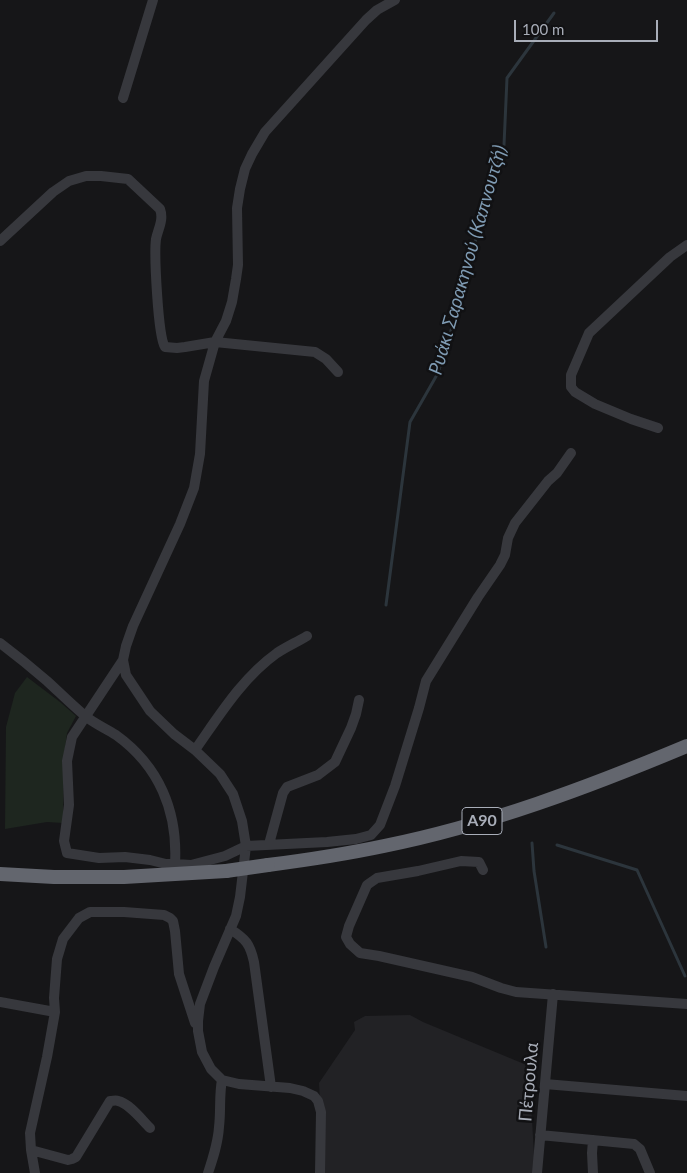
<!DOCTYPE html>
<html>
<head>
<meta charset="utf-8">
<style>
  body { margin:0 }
  #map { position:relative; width:687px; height:1173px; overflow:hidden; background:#161618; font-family:Lato,sans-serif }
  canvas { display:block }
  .scale { position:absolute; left:514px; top:20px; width:144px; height:22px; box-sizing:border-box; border:2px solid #a8adb8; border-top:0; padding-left:6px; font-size:15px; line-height:18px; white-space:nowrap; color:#a8adb8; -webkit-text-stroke:4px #111113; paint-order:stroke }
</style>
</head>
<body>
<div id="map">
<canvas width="687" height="1173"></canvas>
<div class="scale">100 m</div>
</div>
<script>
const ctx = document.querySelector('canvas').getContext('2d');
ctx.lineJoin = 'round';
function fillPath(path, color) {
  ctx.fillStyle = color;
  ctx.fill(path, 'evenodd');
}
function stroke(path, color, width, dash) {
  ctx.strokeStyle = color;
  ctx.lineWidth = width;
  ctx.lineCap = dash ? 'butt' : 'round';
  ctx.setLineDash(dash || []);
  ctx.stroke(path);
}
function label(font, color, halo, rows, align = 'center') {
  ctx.font = font + ' Lato,sans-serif';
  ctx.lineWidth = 5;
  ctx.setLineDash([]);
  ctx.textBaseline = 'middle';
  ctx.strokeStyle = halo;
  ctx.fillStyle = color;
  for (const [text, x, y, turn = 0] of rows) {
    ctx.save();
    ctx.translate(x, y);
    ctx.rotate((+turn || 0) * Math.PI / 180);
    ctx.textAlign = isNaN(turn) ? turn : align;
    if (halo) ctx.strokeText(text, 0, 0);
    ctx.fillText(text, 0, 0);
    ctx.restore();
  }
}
const built = new Path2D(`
  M 410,1015 L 423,1022 L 529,1066 L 535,1173 L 324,1173 L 319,1083 L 355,1030 L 354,1022 L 365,1016 Z`);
const green = new Path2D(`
  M 27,677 L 60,702 L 76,716 L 67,733 L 64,757 L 63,823 L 47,822 L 5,829 L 6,727 L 15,693 Z`);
const stream = new Path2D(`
  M 386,605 L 410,422 L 438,373 L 471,265 L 479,221 L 504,145 L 507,78 L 554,13
  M 532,843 L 534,871 L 546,947
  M 557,845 L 637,870 L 685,976`);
const minor = new Path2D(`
  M 123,98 L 153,0
  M 0,241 L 53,192 L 69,181 L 86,176 L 101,176 L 128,179 L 160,209 C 164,220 158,229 156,239 C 154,254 158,337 165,347 L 177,348 L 185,347 L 215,342 L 315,352 L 326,359 L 338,372
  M 658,428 L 631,419 L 595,404 L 575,392 L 571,387 L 571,375 L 589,333 L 670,257 L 687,245
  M 0,643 C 16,655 32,668 47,681 C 59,692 71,704 84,715 C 93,723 105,728 116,735 C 159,766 178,811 175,864 L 166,864 L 150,860 L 125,857 L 99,858 L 67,853 L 64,841 L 69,805 L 67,761 L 72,737 L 123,660
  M 195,750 C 219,716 242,678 277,653 C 286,647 297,642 307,636
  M 269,844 L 283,793 L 287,787 L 318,775 L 335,762 L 351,728 L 356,714 L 359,700
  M 175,864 L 191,865 L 225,856 L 246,846 L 327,842 L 356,839 L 371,835 L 380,825 L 395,786 L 419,708 L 426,681 L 478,597 L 500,565 L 505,555 L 508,538 L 515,523 L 548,481 L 557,473 L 571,453
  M 483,870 L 479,862 L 461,861 L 418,871 L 377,878 L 367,885 L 349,926 L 346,937 L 350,944 L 360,953 L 379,956 L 472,977 L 501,988 L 516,992 L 687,1004
  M 230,929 C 246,939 250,944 254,962 L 271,1087
  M 0,1002 L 55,1012
  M 545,1084 L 687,1096
  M 540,1135 L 634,1144 L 640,1149 L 650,1173
  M 593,1140 L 592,1153 L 593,1173
  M 31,1150 L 68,1160 L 72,1159 L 76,1157 L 110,1101 C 113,1101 116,1100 118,1101 C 129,1103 142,1120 150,1128
  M 35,1173 L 31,1150 L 30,1133 L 47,1057 L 55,1012 L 54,998 L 57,959 L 63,939 L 79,918 L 90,912 L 124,912 L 164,915 L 170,918 L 173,921 L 175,931 L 179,974 L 195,1023
  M 208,1173 C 213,1158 218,1143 219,1127 C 221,1111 219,1095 222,1080
  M 320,1173 L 321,1112 L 318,1101 L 314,1096 L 303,1091 L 290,1088 L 239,1084 L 222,1080 L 211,1069 L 202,1052 L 198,1031 L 198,1021 L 200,1004 L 214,967 L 236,916 L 240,897 L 246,846 L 242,821 L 233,794 L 220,774 L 195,750 L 174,734 L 150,711 L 126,675 L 123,660 L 126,646 L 133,626 L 180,524 L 194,488 L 200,454 L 204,381 L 215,342 L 226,321 L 232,302 L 236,279 L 238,265 L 237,208 L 240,189 L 245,169 L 252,154 L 265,132 L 366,20 L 377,10 L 395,0
  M 537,1173 L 553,994`);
const highway = new Path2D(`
  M 268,865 C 307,860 346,854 384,846 C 488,825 589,787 687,746
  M 0,874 L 54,877 L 124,877 L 226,871`);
const highwayBridge = new Path2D(`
  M 226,871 L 268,865`);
const shields = [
  [482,821,40]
];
const shieldNames = [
  ["Α90",482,821]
];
const streetNames = [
  ["Πέτρουλα",529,1082,-85]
];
const waterNames = [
  ["Ρυάκι Σαρακηνού (Καπνουτζή)",468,260,-74]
];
fillPath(built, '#222225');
fillPath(green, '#1e261f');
stroke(stream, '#2c353c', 3);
stroke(minor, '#37383d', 10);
stroke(highway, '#63666e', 14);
stroke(highwayBridge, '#63666e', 14);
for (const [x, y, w] of shields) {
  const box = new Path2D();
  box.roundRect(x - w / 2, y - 13.5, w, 27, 4);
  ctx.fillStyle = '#111113';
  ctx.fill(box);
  stroke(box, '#a8adb8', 1);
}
label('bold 16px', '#a8adb8', null, shieldNames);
label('18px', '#a8adb8', '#111113', streetNames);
label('italic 19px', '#7f9bb3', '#111113', waterNames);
</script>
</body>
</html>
